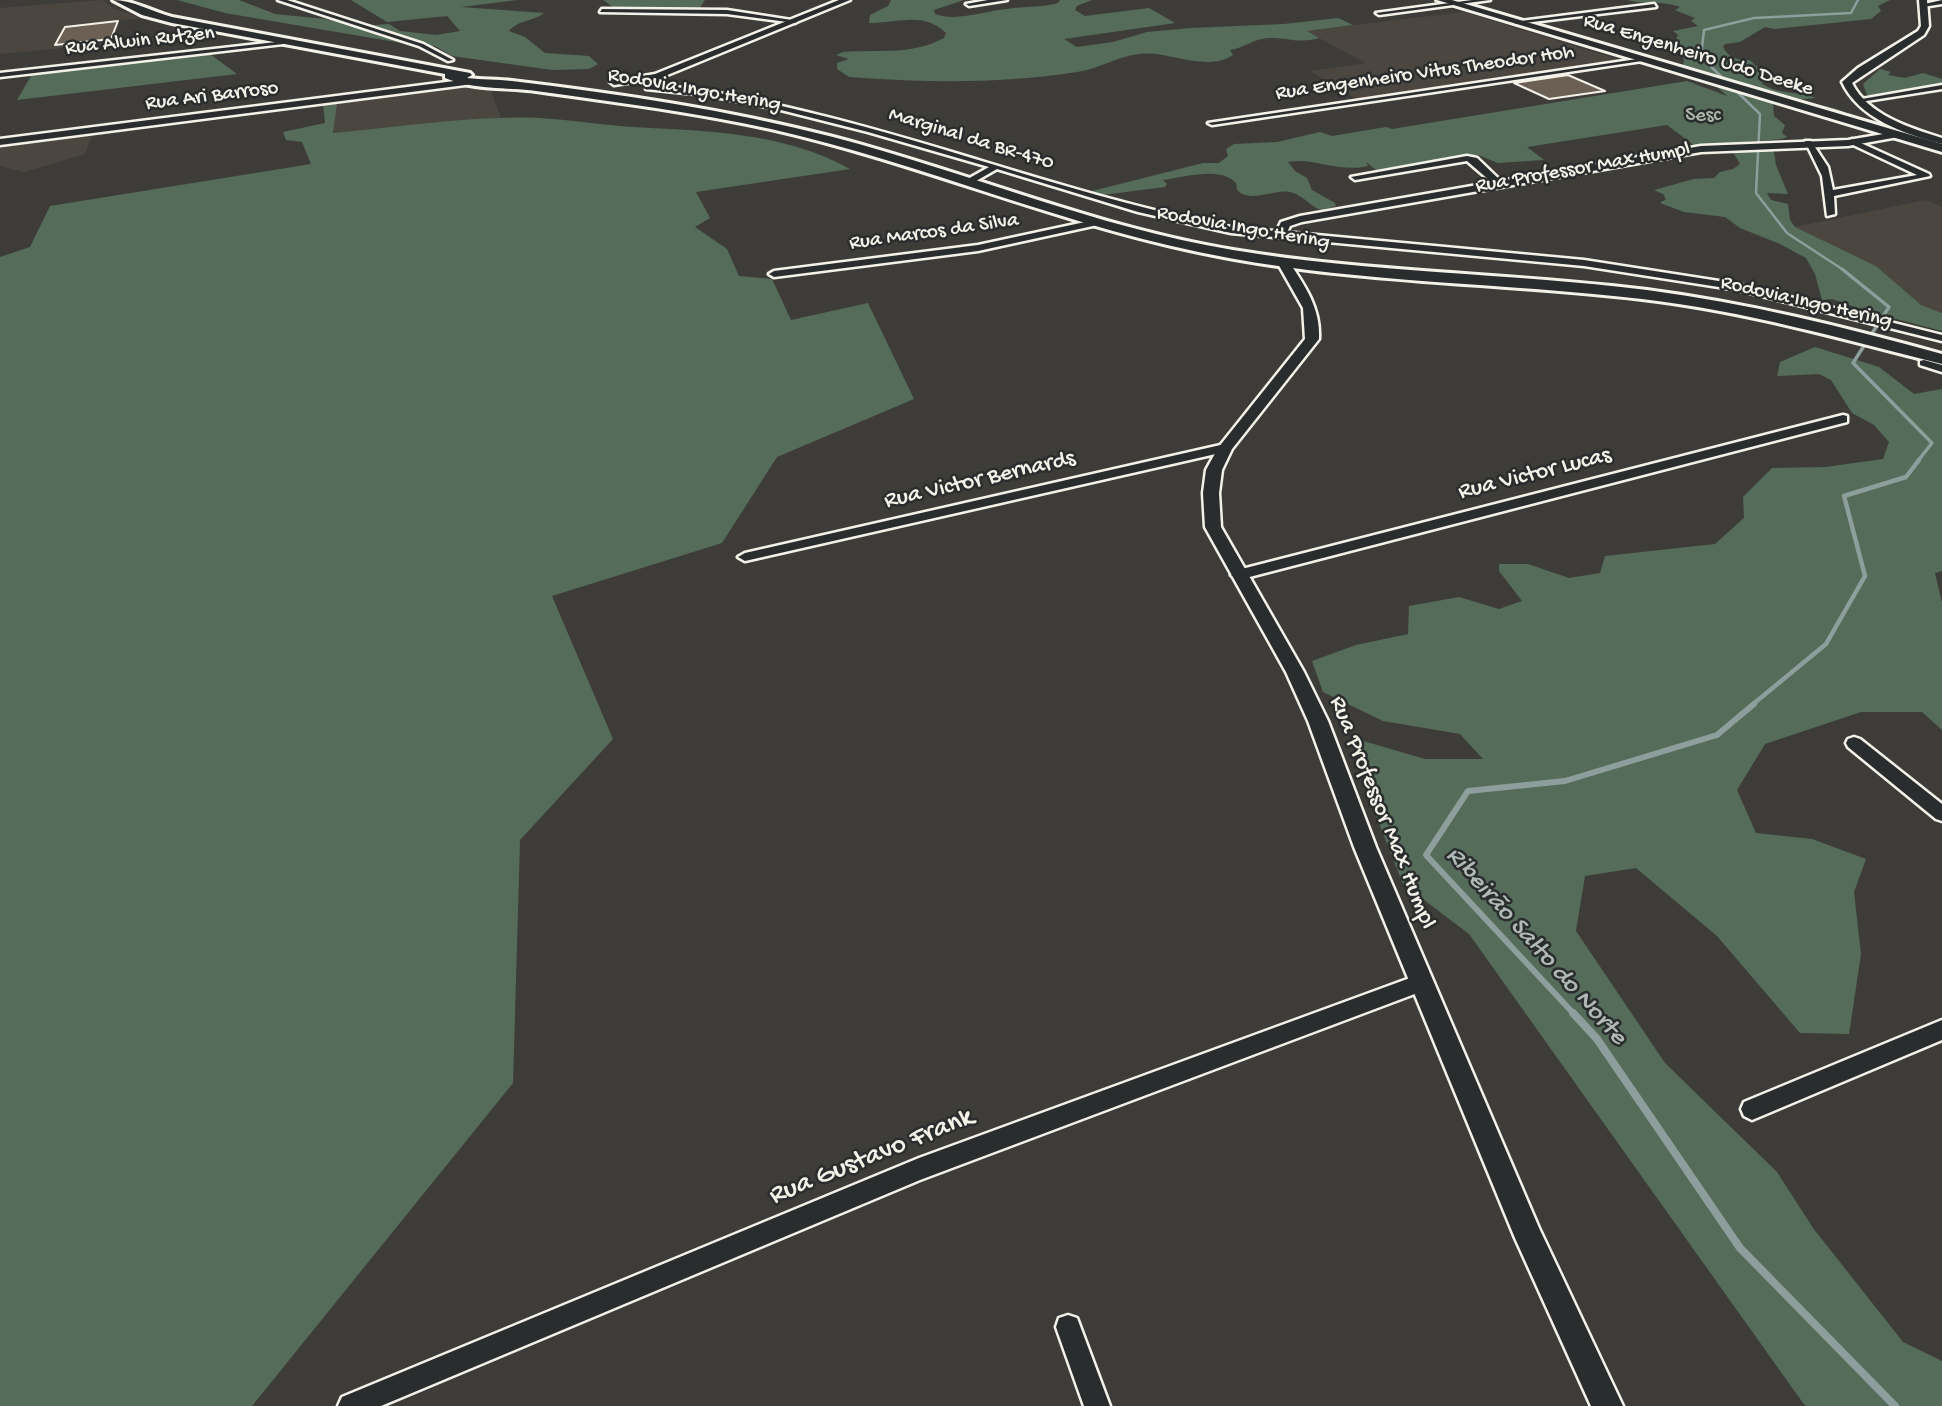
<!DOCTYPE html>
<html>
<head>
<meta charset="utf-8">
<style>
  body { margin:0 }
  canvas { display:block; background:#3e3c39 }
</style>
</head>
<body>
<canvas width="1942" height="1406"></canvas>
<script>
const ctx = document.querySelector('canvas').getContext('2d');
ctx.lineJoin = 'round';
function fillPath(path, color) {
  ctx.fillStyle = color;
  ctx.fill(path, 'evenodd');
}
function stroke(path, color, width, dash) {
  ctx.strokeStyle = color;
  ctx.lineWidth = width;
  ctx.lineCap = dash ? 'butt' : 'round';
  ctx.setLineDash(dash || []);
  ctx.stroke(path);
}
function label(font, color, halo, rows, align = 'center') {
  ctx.font = font + ' "Gochi Hand",sans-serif';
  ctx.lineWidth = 5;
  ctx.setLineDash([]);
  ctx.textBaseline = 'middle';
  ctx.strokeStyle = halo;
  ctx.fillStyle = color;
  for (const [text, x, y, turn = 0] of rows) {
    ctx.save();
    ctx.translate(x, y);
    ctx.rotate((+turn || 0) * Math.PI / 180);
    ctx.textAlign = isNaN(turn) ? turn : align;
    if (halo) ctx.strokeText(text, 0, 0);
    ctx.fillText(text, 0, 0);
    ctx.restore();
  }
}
const built = new Path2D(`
  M 103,0 L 114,9 L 141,18 L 65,27 L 56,44 L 65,44 L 64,48 L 0,54 L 0,8 Z
  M 1464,12 L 1623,61 L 1359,100 L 1310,71 L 1366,63 L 1306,31 Z
  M 481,85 L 489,86 L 501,118 L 334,133 L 332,102 L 452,86 Z
  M 93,134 L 85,154 L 24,172 L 0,166 L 0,146 Z
  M 1926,200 L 1942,207 L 1942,313 L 1921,305 L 1876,266 L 1795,227 Z`);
const green = new Path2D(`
  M 177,0 L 239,0 L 275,14 L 325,19 L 362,26 L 389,24 L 400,31 L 436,35 L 460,31 L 447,16 L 387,22 L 351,0 L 517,0 L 461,7 L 544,13 C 532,22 518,20 509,31 L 525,37 L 545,53 L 589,56 L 598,64 L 589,69 L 552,70 L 452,56 L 435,46 L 413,45 L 225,13 Z
  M 603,0 L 705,0 L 699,9 L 616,9 Z
  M 891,0 L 964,0 L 934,10 L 935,14 C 956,22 985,11 1007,9 C 1025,6 1041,8 1058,3 L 1060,0 L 1092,0 L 1077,6 L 1075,10 L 1085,16 L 1149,8 L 1175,23 L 1064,39 L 1077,47 L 1113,42 L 1147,32 L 1191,28 L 1284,24 L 1338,18 L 1353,25 L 1307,31 L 1319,38 C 1298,44 1287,37 1268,38 C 1253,39 1244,48 1230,50 L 1233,55 C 1206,73 1168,50 1139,54 C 1118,56 1099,69 1077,72 C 1008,83 933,83 863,78 L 849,77 L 837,69 L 837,63 L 849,59 L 836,55 L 843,52 C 881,49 910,56 944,38 L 946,33 C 924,11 897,23 869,23 L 870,15 L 888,6 Z
  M 1627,0 L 1890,0 L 1878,6 L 1881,11 L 1871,19 L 1774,29 L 1765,27 L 1740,42 L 1725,44 L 1723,47 C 1729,59 1738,60 1750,60 L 1769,79 L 1770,81 L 1761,83 C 1778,95 1799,91 1816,98 L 1795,100 C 1814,106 1841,104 1854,120 L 1785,99 L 1773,103 L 1774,116 L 1785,125 L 1782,133 L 1787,137 L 1782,139 L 1695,146 L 1667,125 L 1527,147 L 1544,160 L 1498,163 L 1478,155 L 1376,170 L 1366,162 L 1368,166 C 1338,173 1314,157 1288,162 L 1295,171 L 1307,178 L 1312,190 L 1335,203 L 1336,206 L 1323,210 C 1312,209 1304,195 1290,192 C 1272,189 1252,204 1237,190 L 1236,183 C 1220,166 1185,177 1163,180 L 1167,184 L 1165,187 L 1102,195 L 1092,191 L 1203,163 L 1219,163 L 1228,156 L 1226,149 L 1234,144 L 1277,142 L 1320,132 L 1332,136 L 1386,127 L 1392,129 L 1687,81 L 1727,96 L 1704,75 L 1683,69 L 1684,59 L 1675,41 L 1678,35 L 1673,31 L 1698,26 L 1691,21 L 1695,18 L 1677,11 L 1675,10 L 1680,7 C 1662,0 1645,5 1627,0 Z
  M 210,54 L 237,74 L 17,100 L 32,74 Z
  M 1880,69 L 1891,72 L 1888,75 L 1905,78 L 1923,73 L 1942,79 L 1942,83 L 1882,95 L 1867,95 L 1863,84 Z
  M 337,103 L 333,133 C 402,127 473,115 541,118 C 572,120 602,125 632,127 C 705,131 785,132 850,169 L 696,192 L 710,218 L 695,227 L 727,249 L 739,276 L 772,279 L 791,320 L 868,303 L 914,399 L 777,457 L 722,543 L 552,596 L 613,739 L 520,840 L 513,1083 L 252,1406 L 0,1406 L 0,257 L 30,247 L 50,206 L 311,164 L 302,142 L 286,140 L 283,132 L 325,123 L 323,104 Z
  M 1773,146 L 1776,165 L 1788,194 L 1767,193 L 1771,200 L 1788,204 L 1790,220 L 1795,227 L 1876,266 L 1921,305 L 1942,313 L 1942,331 L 1866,311 L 1832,299 L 1822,300 L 1815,274 L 1806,258 L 1780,244 L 1740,228 L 1725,217 L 1684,212 L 1660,203 L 1666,199 L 1663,194 L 1654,190 L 1694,179 L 1714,178 L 1720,172 L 1733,169 L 1740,164 L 1730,147 Z
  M 1815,347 L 1879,367 L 1914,394 L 1942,389 L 1942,571 L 1935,573 L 1942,603 L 1942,730 L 1922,712 L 1861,712 L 1765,744 L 1737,790 L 1756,833 L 1812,839 L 1866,859 L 1854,892 L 1861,954 L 1849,1034 L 1800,1033 L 1717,936 L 1636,868 L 1585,876 L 1576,931 L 1665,1063 L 1777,1172 L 1813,1228 L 1903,1342 L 1942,1361 L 1942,1406 L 1806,1406 L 1803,1403 L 1469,934 L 1403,884 L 1367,793 L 1360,740 L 1425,759 L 1483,759 L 1460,734 L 1383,721 L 1323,692 L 1312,661 L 1356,645 L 1408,634 L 1409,606 L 1459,597 L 1499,609 L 1522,601 L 1499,571 L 1499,564 L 1528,564 L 1569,578 L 1600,573 L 1605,556 L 1715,544 L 1744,518 L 1743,497 L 1772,468 L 1825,467 L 1883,459 L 1889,442 L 1874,425 L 1852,413 L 1831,380 L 1819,374 L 1777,376 L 1780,362 Z`);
const streamFar4 = new Path2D(`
  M 1845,271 L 1787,233 L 1756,193 L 1760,114 L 1701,57 L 1704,30 L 1754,18 L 1851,13 L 1858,0`);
const streamFar3 = new Path2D(`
  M 1842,269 L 1889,307 L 1853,363 L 1932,443 L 1917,462`);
const streamFar2 = new Path2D(`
  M 1752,705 L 1826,644 L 1865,576 L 1844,496 L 1906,477 L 1919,460`);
const streamFar1 = new Path2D(`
  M 1574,1014 L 1426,855 L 1468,791 L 1565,781 L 1717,735 L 1754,704`);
const stream = new Path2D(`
  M 1573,1013 L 1597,1039 L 1740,1248 L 1895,1406`);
const building = new Path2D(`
  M 118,21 L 111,39 L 55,45 L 65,27 Z
  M 1568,75 L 1605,91 L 1549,99 L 1514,83 Z`);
const minor = new Path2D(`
  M 278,0 L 287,0 L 423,44 L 453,60 L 448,61 L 419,46 Z
  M 988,0 L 1007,0 L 969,6 L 966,4 Z
  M 1472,0 L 1490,0 L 1379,15 L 1376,13 Z
  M 1942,0 L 1942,4 L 1923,7 L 1920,5 Z
  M 1654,4 L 1656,7 L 1516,24 L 1513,22 Z
  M 602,9 L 727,10 L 798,21 L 795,23 L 727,14 L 600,12 Z
  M 285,41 L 283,44 L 0,77 L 0,73 Z
  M 1644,58 L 1642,61 L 1212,125 L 1208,123 Z
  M 649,85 C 704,88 758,100 811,113 C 952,147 1088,200 1231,227 L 1584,260 L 1738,284 L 1942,335 L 1942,341 L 1738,290 L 1584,266 L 1231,233 L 1138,212 L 997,169 L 969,185 L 966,184 L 966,180 L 989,167 L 868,132 L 777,109 L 705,95 L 646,89 Z
  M 1942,85 L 1942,89 L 1860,102 L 1856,100 Z
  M 1852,139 L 1929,174 L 1930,176 L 1834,196 L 1835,214 L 1827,216 L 1822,176 L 1805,141 L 1811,141 L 1828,167 L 1833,190 L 1917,175 L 1849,143 Z
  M 1467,156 L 1477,158 L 1502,182 L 1502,186 L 1496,186 L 1467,161 L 1355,180 L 1351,177 Z
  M 1099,219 L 1104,222 L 1102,224 L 978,251 L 774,277 L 769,274 L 774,271 L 978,245 Z
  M 1924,360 L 1942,365 L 1942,372 L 1920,365 L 1920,361 Z
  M 1843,415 L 1847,416 L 1847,422 L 1238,580 L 1231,575 L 1238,570 Z
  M 1225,444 L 1229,445 L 1229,451 L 745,561 L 738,557 L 745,553 Z
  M 1854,737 L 1860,739 L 1942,804 L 1942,821 L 1936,819 L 1848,747 L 1846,743 L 1848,739 Z
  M 1421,974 L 1428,977 L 1431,983 L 1428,989 L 920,1180 L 381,1406 L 338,1406 L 342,1397 L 919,1158 Z
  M 1942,1020 L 1942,1040 L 1752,1120 L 1744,1116 L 1741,1109 L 1744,1102 Z
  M 1068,1315 L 1077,1318 L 1110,1406 L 1084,1406 L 1056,1327 L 1059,1318 Z`);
const tertiary = new Path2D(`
  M 839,0 L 850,0 L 660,78 L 614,85 L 610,82 L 655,74 Z
  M 470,79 L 473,80 L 473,84 L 0,145 L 0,139 Z
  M 1895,132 L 1900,135 L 1898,137 L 1848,146 L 1701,152 L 1302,222 L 1290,226 L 1285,237 L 1275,235 L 1281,222 L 1300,216 L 1701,146 L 1848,140 Z
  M 1279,259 L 1287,259 C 1304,284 1321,308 1319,339 L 1232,449 L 1222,470 L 1219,493 L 1221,527 L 1304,672 L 1328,721 L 1376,847 L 1539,1228 L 1623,1406 L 1591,1406 L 1515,1238 L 1354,847 L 1308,721 L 1286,672 L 1205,527 L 1203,493 L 1206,470 L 1218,448 L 1305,339 L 1303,308 L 1277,262 Z`);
const secondary = new Path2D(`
  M 1919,0 L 1927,0 L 1929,26 L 1924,35 L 1852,83 C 1868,115 1910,128 1942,138 L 1942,144 C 1905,134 1859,119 1842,82 L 1858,68 L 1918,31 L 1921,26 Z`);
const primary = new Path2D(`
  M 1437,0 L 1452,0 L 1942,144 L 1942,152 Z`);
const trunk = new Path2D(`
  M 113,0 C 133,0 153,12 172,17 L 470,73 L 472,75 L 467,78 C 482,80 497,79 512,81 C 620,94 728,110 833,137 C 967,172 1095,227 1233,250 C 1370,273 1509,273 1647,290 C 1747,303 1844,327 1942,354 L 1942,364 C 1842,339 1745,311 1642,299 C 1505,283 1365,283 1229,258 C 1072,230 926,164 771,129 C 694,112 615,102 536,91 C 506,87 473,90 445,78 L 445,74 L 172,23 L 142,15 Z`);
const farStreetnames = [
  ["Rua Alwin Rutzen",140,42,-6],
  ["Rua Engenheiro Udo Deeke",1698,56,17],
  ["Rua Engenheiro Vitus Theodor Hoh",1425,74,-8],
  ["Rodovia Ingo Hering",694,91,10],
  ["Rua Ari Barroso",212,97,-7],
  ["Marginal da BR-470",971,140,17],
  ["Rua Professor Max Humpl",1583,169,-10],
  ["Rodovia Ingo Hering",1243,229,10],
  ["Rua Marcos da Silva",934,233,-8],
  ["Rodovia Ingo Hering",1806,303,13]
];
const farParknames = [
  ["Sesc",1703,117]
];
const streetNames = [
  ["Rua Victor Lucas",1535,475,-14],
  ["Rua Victor Bernards",980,481,-13],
  ["Rua Professor Max Humpl",1381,813,68]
];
const waterNames = [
  ["Ribeirão Salto do Norte",1535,947,48]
];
const nearStreetnames = [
  ["Rua Gustavo Frank",872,1158,-22]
];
fillPath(built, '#4c4641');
fillPath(green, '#546c59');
stroke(streamFar4, '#8d9e9c', 2.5);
stroke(streamFar3, '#8d9e9c', 3.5);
stroke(streamFar2, '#8d9e9c', 4.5);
stroke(streamFar1, '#8d9e9c', 6);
stroke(stream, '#8d9e9c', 8);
fillPath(building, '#6c5f53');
stroke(building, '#f4f1e8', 2);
stroke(minor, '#f4f1e8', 5);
stroke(tertiary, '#f4f1e8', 5);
stroke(secondary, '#f4f1e8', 5);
stroke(primary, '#f4f1e8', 6);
stroke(trunk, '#f4f1e8', 6);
fillPath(minor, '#2a2d2e');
fillPath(tertiary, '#2a2d2e');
fillPath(secondary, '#2a2d2e');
fillPath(primary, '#2a2d2e');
fillPath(trunk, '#2a2d2e');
label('21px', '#f4f1e8', '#2a2d2e', farStreetnames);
label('21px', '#acb5a8', '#2a2d2e', farParknames);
label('24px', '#f4f1e8', '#2a2d2e', streetNames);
label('italic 26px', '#afb9b5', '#2a2d2e', waterNames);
label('28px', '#f4f1e8', '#2a2d2e', nearStreetnames);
</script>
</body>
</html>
